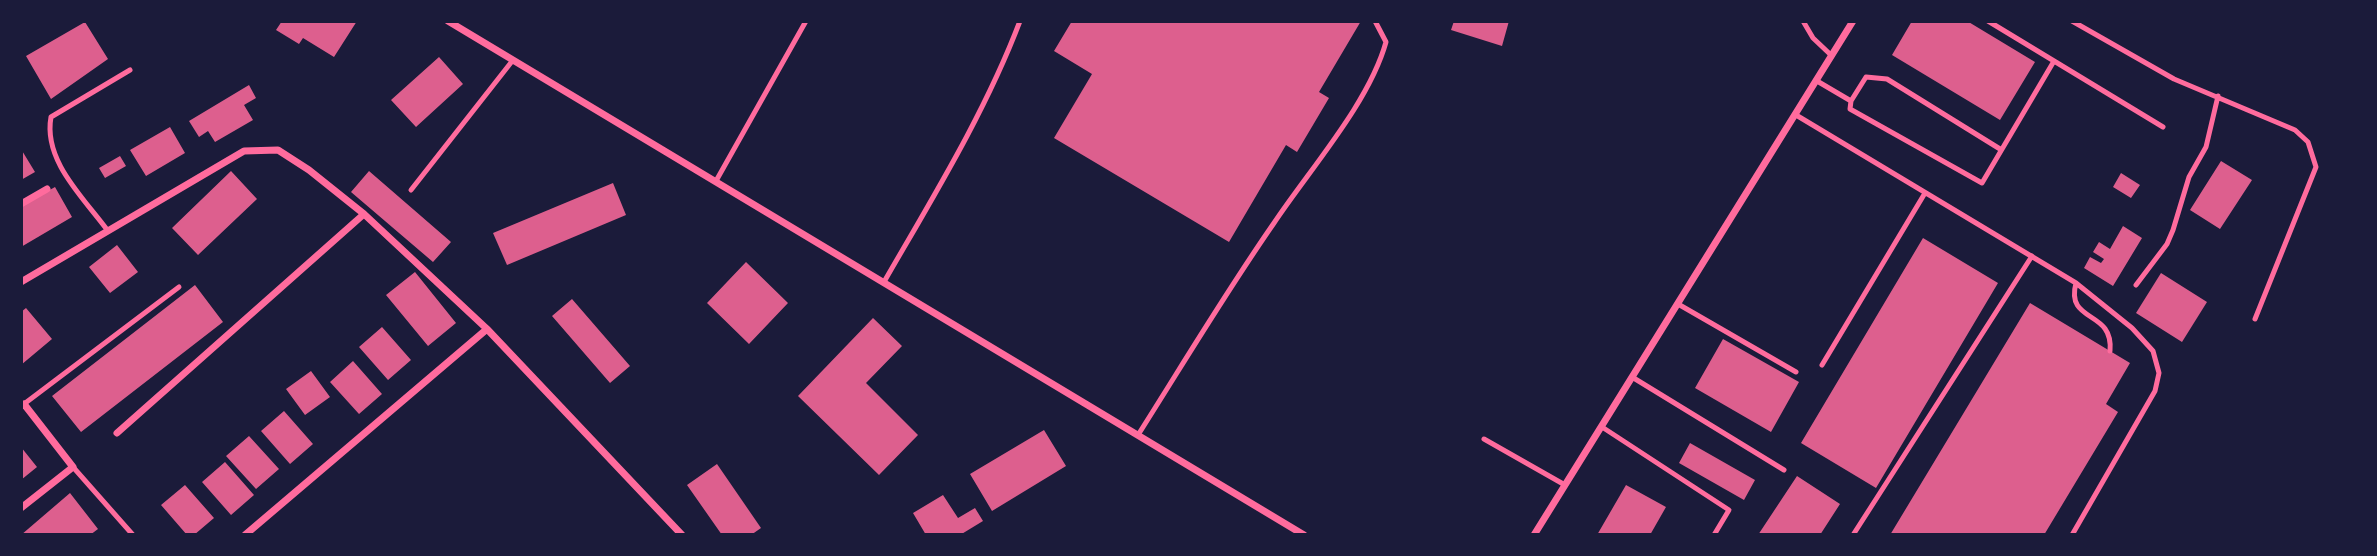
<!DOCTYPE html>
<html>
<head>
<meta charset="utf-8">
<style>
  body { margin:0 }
  #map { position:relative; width:2377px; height:556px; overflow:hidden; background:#1b1b3a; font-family:"Sofia Sans Condensed",sans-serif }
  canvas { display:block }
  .frame { position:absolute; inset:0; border:23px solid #1b1b3a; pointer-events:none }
</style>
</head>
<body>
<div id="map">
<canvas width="2377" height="556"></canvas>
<div class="frame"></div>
</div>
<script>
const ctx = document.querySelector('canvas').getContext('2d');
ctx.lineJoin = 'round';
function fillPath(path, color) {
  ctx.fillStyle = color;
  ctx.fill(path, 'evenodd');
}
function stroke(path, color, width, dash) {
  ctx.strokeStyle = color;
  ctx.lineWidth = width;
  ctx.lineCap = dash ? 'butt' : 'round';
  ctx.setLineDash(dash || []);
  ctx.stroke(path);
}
const building = new Path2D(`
  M 282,21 L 357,21 L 334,57 L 303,38 L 299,44 L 276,30 Z
  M 1072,21 L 1361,21 L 1319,92 L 1329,98 L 1297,152 L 1286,145 L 1229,242 L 1054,138 L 1092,74 L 1054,51 Z
  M 1454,21 L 1509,21 L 1502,46 L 1451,30 Z
  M 1912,21 L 1967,21 L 2035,62 L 2000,120 L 1892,55 Z
  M 85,22 L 108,59 L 51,99 L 26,56 Z
  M 439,57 L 463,84 L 416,127 L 391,100 Z
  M 249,85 L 256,98 L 244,105 L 253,120 L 215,142 L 208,131 L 199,137 L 189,121 Z
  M 170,127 L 185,153 L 146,176 L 130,150 Z
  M 21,149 L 35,172 L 21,180 Z
  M 120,156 L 126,166 L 105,178 L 99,168 Z
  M 2221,161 L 2252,180 L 2220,229 L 2190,210 Z
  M 231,171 L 257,199 L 198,255 L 172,228 Z
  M 369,171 L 451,242 L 433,262 L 351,192 Z
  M 2121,173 L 2140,185 L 2131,198 L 2113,187 Z
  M 613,183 L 626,215 L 507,265 L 493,233 Z
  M 55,187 L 72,217 L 21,247 L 21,206 Z
  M 2123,226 L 2142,238 L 2113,286 L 2084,268 L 2090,257 L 2101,263 L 2104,259 L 2093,252 L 2099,242 L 2110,249 Z
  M 1923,238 L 1998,283 L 1876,488 L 1801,443 Z
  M 117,245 L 138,272 L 110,293 L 89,267 Z
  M 746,262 L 788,303 L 749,344 L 707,303 Z
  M 415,272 L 456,323 L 428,346 L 386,295 Z
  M 2161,273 L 2207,302 L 2182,342 L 2136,313 Z
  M 195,285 L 223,322 L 81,432 L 52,396 Z
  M 572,299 L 630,366 L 610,383 L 552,316 Z
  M 2030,303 L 2130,363 L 2106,404 L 2118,412 L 2044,535 L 1890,535 Z
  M 26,308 L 52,339 L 21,365 L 21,312 Z
  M 873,318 L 902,346 L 866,383 L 918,435 L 879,475 L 798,396 Z
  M 382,327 L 411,360 L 388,380 L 359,347 Z
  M 1723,339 L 1799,382 L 1771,432 L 1695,388 Z
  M 353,361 L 382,394 L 359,414 L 330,382 Z
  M 311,371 L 330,397 L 305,415 L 286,389 Z
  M 284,411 L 313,444 L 290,464 L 261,431 Z
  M 1044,430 L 1066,466 L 992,511 L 970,474 Z
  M 249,436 L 279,469 L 256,489 L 226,456 Z
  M 1690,443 L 1755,480 L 1744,500 L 1679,463 Z
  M 21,447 L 37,467 L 21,480 Z
  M 225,462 L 254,495 L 231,515 L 202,482 Z
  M 717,464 L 761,528 L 751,535 L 722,535 L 687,485 Z
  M 1797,476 L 1840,504 L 1820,535 L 1758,535 Z
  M 185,485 L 214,518 L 194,535 L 187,535 L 161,505 Z
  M 1626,485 L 1666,507 L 1650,535 L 1597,535 Z
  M 70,493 L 98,529 L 90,535 L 21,535 Z
  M 943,495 L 958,518 L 975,508 L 983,521 L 960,535 L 926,535 L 913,513 Z`);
const service = new Path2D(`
  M 1803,21 L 1813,38 L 1832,56
  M 1988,21 L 2163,127
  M 2072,21 L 2174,79 L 2295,130 L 2308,142 L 2316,167 L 2255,319
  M 1817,81 L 1851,101
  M 1796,115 L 2076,283 L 2132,328 L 2153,351 L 2159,373 L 2155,391 L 2072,535
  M 2000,149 L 1887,79 L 1866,77 L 1851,101 L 1850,109 L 1982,183 L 2054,61
  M 716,181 L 806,21
  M 411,190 L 513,60
  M 108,231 C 84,198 43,161 51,117 L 130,70
  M 884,282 C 933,197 985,113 1020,21
  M 2076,283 C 2065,324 2114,309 2110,351
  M 2136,285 L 2167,244 L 2173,230 L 2189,177 L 2206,147 L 2218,96
  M 1678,304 L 1796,372
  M 1822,365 L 1925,193
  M 1632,377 L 1784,470
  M 24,404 L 179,287
  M 1602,427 L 1729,510 L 1714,535
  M 1138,435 C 1183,364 1226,292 1274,223 C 1310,169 1369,103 1386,42 L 1375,21
  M 1484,439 L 1565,485
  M 73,467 L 133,535
  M 1853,535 L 2032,256`);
const minor = new Path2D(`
  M 448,21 L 1304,535
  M 21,204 L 47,189
  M 21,282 L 244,151 L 278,150 L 309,170 L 364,214 L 487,329 L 682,535
  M 21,406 L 24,404 L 73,467 L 21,508
  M 117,433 L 364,214
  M 245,535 L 487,329
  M 1534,535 L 1853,21`);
fillPath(building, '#dd5f8e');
stroke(service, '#ff6b9d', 5);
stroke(minor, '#ff6b9d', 7);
</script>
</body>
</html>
